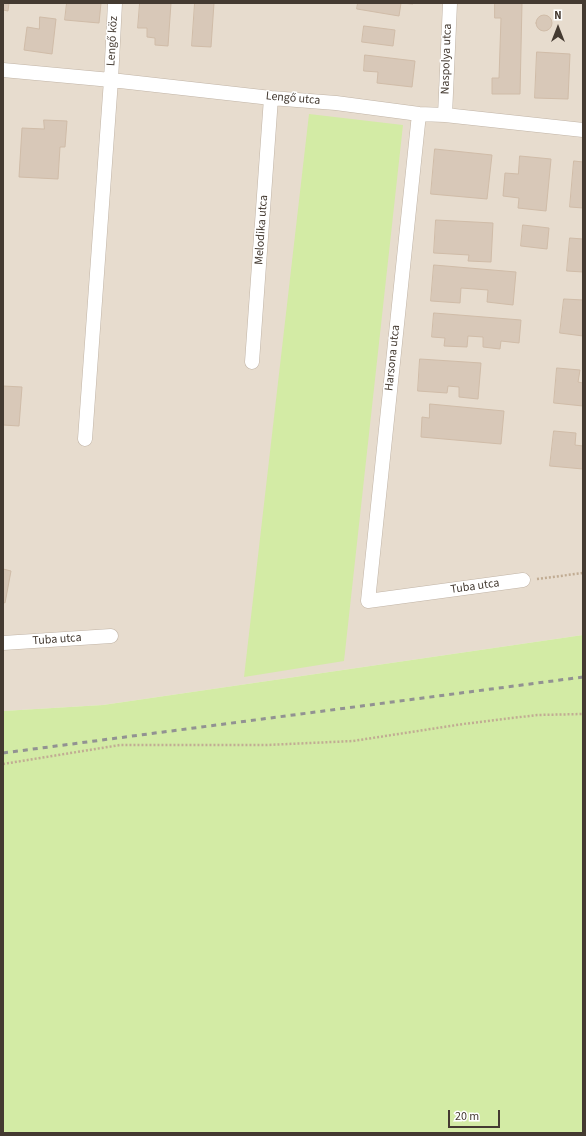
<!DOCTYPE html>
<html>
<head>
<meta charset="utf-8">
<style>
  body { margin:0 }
  #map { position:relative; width:586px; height:1136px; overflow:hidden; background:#f2ebe0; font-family:"Source Sans 3",sans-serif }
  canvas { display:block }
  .frame { position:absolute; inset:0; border:4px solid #443a31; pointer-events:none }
  .north { position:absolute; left:538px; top:8px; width:40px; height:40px; -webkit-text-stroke:3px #fff; paint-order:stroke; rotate:0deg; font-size:11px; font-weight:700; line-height:16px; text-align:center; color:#443a31 }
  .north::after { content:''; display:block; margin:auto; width:14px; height:18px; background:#443a31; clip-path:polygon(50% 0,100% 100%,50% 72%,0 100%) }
  .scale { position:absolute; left:448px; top:1110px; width:52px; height:18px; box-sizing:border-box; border:2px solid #443a31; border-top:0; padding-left:5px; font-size:12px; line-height:14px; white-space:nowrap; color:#443a31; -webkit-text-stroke:3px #fff; paint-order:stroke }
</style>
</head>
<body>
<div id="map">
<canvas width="586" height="1136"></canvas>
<div class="frame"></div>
<div class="north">N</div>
<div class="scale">20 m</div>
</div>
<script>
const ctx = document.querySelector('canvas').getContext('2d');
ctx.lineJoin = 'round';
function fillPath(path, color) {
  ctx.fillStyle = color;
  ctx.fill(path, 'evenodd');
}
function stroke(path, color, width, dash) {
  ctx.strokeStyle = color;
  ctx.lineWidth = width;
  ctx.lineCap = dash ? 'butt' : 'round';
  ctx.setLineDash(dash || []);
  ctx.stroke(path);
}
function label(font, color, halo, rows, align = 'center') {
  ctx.font = font + ' "Source Sans 3",sans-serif';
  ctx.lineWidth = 3;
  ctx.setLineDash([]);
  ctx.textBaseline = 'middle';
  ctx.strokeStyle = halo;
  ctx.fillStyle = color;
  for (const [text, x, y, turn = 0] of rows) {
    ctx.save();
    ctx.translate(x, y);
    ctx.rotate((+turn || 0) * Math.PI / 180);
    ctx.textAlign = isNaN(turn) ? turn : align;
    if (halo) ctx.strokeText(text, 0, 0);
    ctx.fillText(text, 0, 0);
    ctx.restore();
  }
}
const residential = new Path2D(`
  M 3,3 L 583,3 L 583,635 L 103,705 L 3,711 Z`);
const green = new Path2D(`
  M 309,114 L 403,125 L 344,661 L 244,677 Z
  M 583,635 L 583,1133 L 3,1133 L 3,711 L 103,705 Z`);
const building = new Path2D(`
  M 3,3 L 9,3 L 8,11 L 3,10 Z
  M 67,3 L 101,3 L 99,23 L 65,20 Z
  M 140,3 L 171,3 L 168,46 L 155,45 L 155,38 L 147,37 L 147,28 L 138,28 Z
  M 195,3 L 214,3 L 211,47 L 192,46 Z
  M 358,3 L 413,3 L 413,4 L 401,3 L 399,16 L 357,9 Z
  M 495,3 L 522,3 L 520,94 L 492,94 L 492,78 L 499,78 L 501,18 L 495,18 Z
  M536 23a8 8 0 1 1 16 0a8 8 0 1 1-16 0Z
  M 40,17 L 56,19 L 52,54 L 24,50 L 27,27 L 39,29 Z
  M 364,26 L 395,30 L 393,46 L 362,42 Z
  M 537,52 L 570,54 L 568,99 L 535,98 Z
  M 365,55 L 415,61 L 412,87 L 377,83 L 378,72 L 364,71 Z
  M 44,120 L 67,121 L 65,147 L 60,147 L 58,179 L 19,177 L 22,128 L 44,129 Z
  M 435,149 L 492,155 L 487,199 L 431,194 Z
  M 520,156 L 551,159 L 546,211 L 518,208 L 519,198 L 503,196 L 505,173 L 518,174 Z
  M 574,161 L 583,162 L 583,208 L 570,207 Z
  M 436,220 L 493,223 L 491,262 L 468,261 L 469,255 L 434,253 Z
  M 523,225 L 549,228 L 547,249 L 521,246 Z
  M 570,238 L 583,239 L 583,272 L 567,271 Z
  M 434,265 L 516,272 L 513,305 L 487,302 L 488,290 L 461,288 L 460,303 L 431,301 Z
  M 564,299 L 583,300 L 583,336 L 560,333 Z
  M 434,313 L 521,320 L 519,343 L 501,341 L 500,349 L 483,347 L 483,337 L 468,336 L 467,347 L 444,346 L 445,338 L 432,337 Z
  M 420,359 L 481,363 L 478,399 L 459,397 L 459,387 L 448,386 L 447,393 L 418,391 Z
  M 557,368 L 580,370 L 578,382 L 583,383 L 583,406 L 554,403 Z
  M 3,386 L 22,387 L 19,426 L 3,425 Z
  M 430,404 L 504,411 L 501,444 L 421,437 L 422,417 L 429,418 Z
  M 554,431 L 576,433 L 575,445 L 583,446 L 583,469 L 550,466 Z
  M 3,569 L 11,571 L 5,603 L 3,602 Z`);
const path = new Path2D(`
  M 537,579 L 583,573
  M 3,764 L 120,745 L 267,745 L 353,741 L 463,724 L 537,715 L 583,714`);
const minor = new Path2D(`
  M 3,70 L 111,80 L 271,98 L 336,103 L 419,114 L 445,115 L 583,130
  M 419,114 L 368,601 L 523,580
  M 445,115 L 450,3
  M 252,362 L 271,98
  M 85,439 L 111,80 L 115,3
  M 3,643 L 111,636`);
const rail = new Path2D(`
  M 3,753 L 583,677`);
const streetNames = [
  ["Lengő köz",113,41,-87],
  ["Naspolya utca",447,59,-88],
  ["Lengő utca",293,99,5],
  ["Melodika utca",262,230,-86],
  ["Harsona utca",393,358,-84],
  ["Tuba utca",475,587,-8],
  ["Tuba utca",57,640,-4]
];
fillPath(residential, '#e7dcce');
fillPath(green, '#d3eba5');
fillPath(building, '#d8c8b8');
stroke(building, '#d0bca8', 1);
stroke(minor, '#c1b4a6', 15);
stroke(path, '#c1ac93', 2.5, [2, 2]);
stroke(minor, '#fff', 14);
stroke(rail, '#929292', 3, [5, 5]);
label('12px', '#443a31', '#fff', streetNames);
</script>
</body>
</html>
